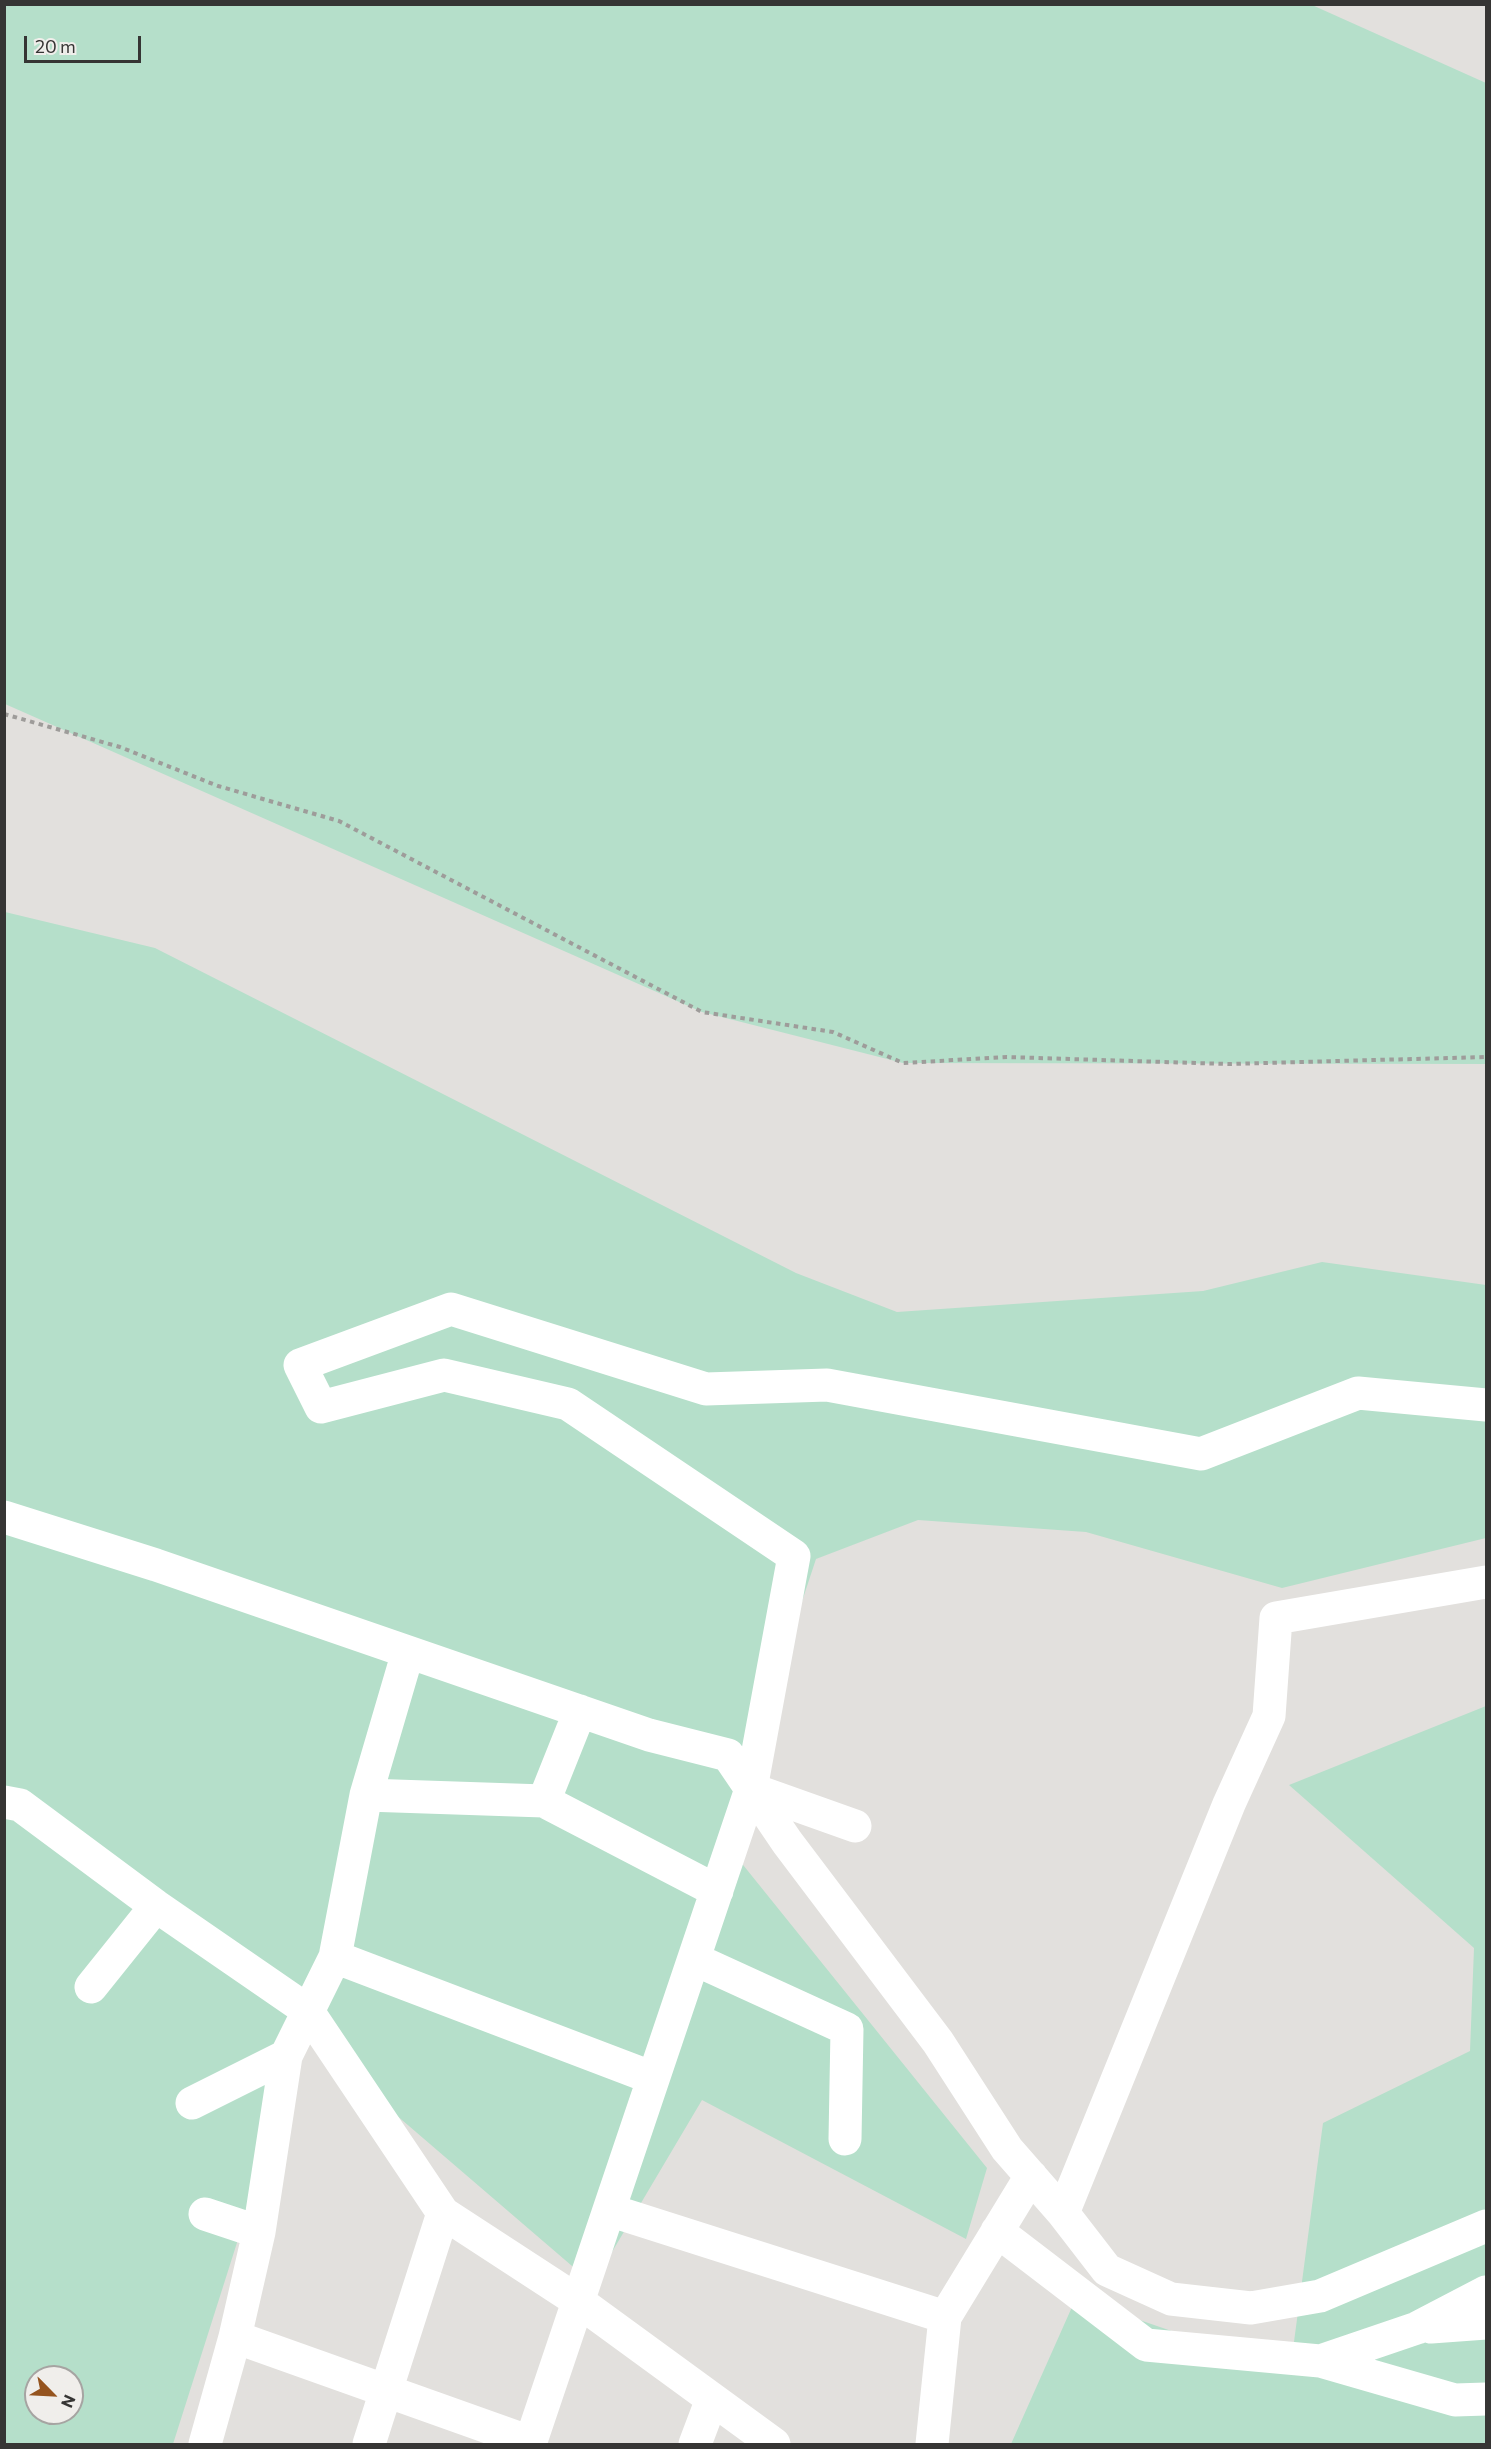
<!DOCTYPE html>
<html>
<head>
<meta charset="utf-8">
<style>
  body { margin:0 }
  #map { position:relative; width:1491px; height:2449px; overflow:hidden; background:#e2e0dd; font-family:Commissioner,sans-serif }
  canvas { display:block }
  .frame { position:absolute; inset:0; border:6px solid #363534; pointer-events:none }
  .north { position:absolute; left:24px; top:2365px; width:60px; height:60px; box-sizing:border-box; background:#f0eeeb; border:2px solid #a6a4a2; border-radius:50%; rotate:114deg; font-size:16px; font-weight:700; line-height:24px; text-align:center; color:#363534 }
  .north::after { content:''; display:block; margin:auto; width:21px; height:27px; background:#95541f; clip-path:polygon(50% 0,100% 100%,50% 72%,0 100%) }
  .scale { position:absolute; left:24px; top:36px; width:117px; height:27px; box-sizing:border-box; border:3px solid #363534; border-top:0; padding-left:8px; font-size:18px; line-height:21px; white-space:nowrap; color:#363534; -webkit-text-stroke:4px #f0eeeb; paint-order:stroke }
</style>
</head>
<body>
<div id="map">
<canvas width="1491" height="2449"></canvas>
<div class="frame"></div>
<div class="north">N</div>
<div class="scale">20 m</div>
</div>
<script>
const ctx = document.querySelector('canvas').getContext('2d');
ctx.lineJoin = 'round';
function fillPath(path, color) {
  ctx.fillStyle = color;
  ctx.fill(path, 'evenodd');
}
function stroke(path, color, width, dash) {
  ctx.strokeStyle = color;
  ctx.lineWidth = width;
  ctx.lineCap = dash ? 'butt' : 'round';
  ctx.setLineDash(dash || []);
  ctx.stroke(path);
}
const green = new Path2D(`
  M 5,4 L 1312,5 L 1486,83 L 1486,1064 L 903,1063 L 702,1012 L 5,704 Z
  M 5,912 L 155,948 L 796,1273 L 897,1312 L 1203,1291 L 1322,1262 L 1486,1285 L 1486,1538 L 1282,1588 L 1086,1532 L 918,1520 L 816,1559 L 723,1840 L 987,2168 L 966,2239 L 702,2100 L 593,2284 L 303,2035 L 173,2444 L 5,2444 ZM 36,2377 L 72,2377 L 72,2413 L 36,2413 Z
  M 1486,1706 L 1486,2444 L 1011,2444 L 1076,2298 L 1290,2372 L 1323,2123 L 1470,2051 L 1474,1948 L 1289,1785 Z`);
const path = new Path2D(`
  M 4,714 L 120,747 L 218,786 L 339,821 L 702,1012 L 833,1032 L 903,1063 L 1007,1057 L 1228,1064 L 1486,1057`);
const street = new Path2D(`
  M 4,1517 L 156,1565 L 649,1735 L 728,1755 L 787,1842 L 938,2042 L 1007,2149 L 1063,2213 L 1107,2270 L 1171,2299 L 1251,2308 L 1320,2296 L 1486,2226
  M 751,1789 L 855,1826
  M 366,1795 L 544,1801 L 717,1891
  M 544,1801 L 580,1711
  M 4,1802 L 20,1805 L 156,1906 L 307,2010 L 443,2213 L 578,2301 L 774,2444
  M 335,1957 L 653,2078
  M 694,1959 L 847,2029 L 845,2139
  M 91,1987 L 156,1906
  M 192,2103 L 286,2056
  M 609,2210 L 945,2317
  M 1063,2213 L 1229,1804 L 1269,1716 L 1276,1618 L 1486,1582
  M 205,2214 L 259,2232
  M 997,2231 L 1146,2345 L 1320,2361 L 1417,2328 L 1486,2292
  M 1431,2327 L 1486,2323
  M 235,2337 L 530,2442
  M 1320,2361 L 1455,2400 L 1486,2399
  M 205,2444 L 235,2337 L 259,2232 L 286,2056 L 335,1957 L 366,1795 L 408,1652
  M 369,2444 L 443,2213
  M 530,2444 L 751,1789 L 794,1556 L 568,1404 L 444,1375 L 321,1407 L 300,1365 L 451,1309 L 706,1389 L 827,1385 L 1201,1454 L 1358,1393 L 1486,1405
  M 695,2444 L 712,2399
  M 932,2444 L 945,2317 L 1031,2176`);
fillPath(green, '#b5dfca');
stroke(path, '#9e9c9a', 4, [4.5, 4.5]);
stroke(street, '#fff', 33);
</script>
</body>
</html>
